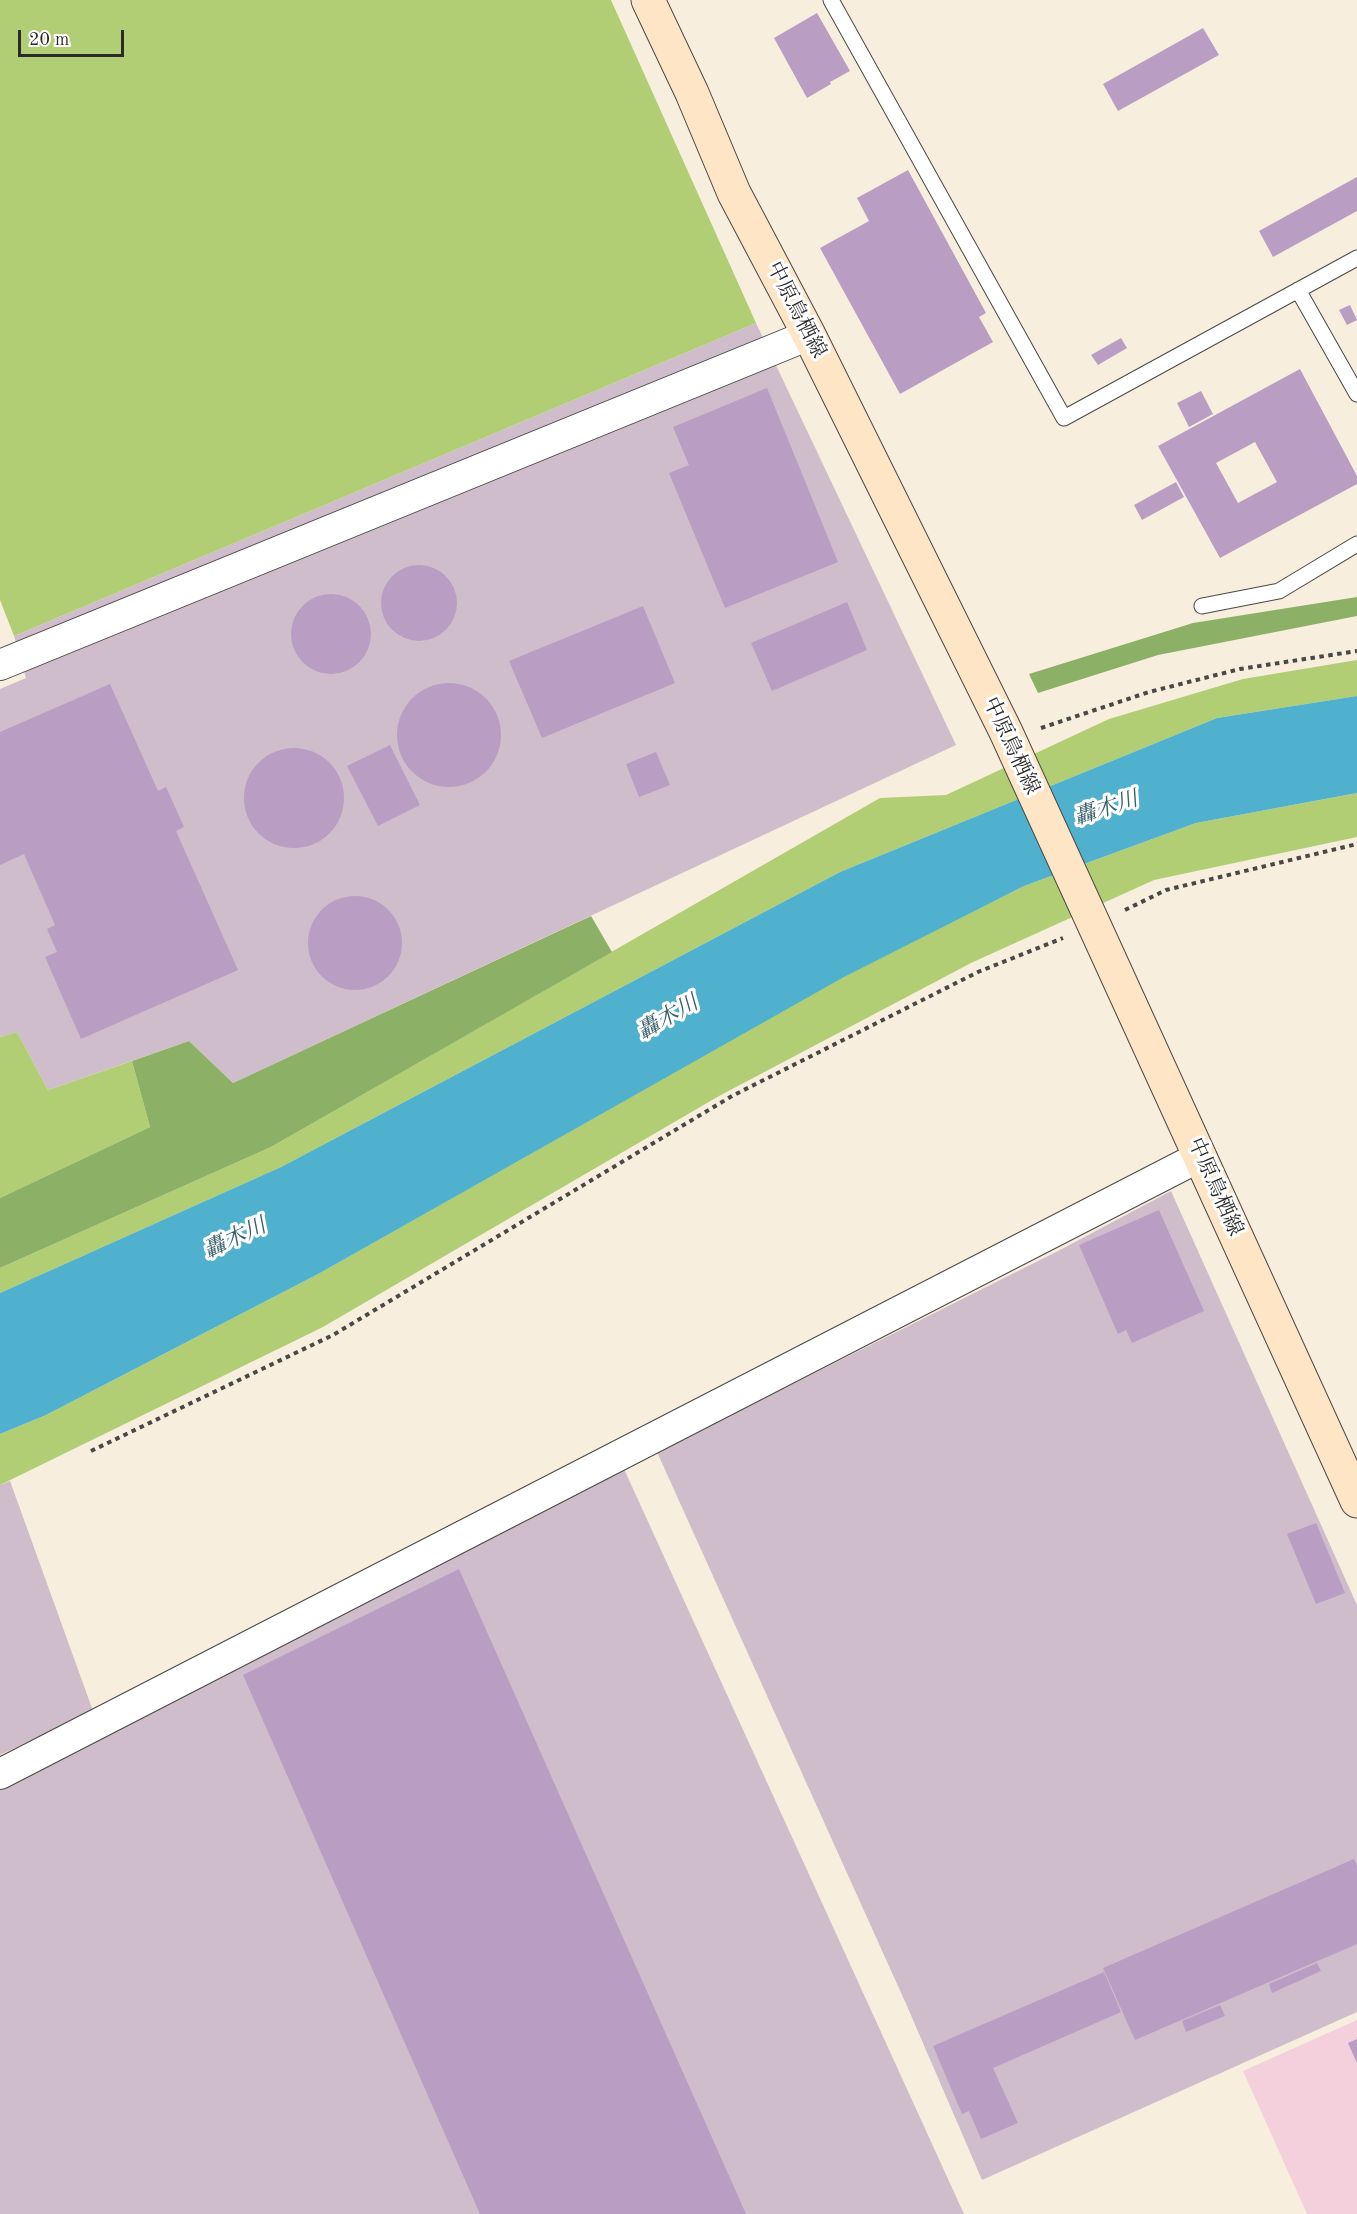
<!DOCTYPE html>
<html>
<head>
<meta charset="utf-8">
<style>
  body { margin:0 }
  #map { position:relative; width:1357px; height:2214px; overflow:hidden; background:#f7eede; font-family:"Old Standard TT",serif }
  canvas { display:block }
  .scale { position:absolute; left:18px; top:30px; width:106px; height:27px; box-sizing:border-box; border:3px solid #2b2b2b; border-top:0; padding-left:8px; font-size:18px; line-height:21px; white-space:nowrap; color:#2b2b2b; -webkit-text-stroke:4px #fff; paint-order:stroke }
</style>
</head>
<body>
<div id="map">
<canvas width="1357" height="2214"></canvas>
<div class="scale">20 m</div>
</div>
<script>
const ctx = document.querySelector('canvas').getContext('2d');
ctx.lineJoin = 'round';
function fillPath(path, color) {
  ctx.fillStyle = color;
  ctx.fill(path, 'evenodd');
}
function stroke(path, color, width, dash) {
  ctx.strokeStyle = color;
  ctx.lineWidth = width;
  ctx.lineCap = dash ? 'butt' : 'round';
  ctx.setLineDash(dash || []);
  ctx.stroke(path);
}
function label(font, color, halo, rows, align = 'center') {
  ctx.font = font + ' "Old Standard TT","Noto Serif JP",serif';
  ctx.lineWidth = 6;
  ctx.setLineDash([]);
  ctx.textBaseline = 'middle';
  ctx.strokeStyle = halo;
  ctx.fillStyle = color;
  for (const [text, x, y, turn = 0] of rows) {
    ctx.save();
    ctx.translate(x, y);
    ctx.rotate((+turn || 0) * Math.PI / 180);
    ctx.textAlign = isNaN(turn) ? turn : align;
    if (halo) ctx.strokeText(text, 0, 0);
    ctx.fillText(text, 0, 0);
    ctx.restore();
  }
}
const built = new Path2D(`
  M 1357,2020 L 1357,2214 L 1307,2214 L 1243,2071 Z`);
const industrial = new Path2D(`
  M 756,323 L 956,745 L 233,1083 L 189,1041 L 48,1090 L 17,1032 L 0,1037 L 0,689 L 26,678 L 14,636 Z
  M 1171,1191 L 1357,1605 L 1357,2012 L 982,2180 L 907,2006 L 657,1452 L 1060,1250 Z
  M 624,1469 L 964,2214 L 0,2214 L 0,1782 Z
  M 10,1481 L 93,1711 L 0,1755 L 0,1485 Z`);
const green = new Path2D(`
  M 0,0 L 611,0 L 756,323 L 14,636 L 0,600 Z
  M 1357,660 L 1357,696 L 1217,718 L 840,872 L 281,1167 L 0,1293 L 0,1268 L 271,1147 L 880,798 L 946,795 L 1109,719 L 1243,679 Z
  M 1357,793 L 1357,837 L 1154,880 L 971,963 L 719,1096 L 323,1327 L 0,1485 L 0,1434 L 46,1415 L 320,1273 L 842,977 L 1024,886 L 1196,823 Z
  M 17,1032 L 48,1090 L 132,1061 L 150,1127 L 0,1198 L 0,1037 Z`);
const forest = new Path2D(`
  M 1357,597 L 1357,616 L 1158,655 L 1038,693 L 1029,674 L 1193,623 Z
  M 591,916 L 612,952 L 271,1147 L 0,1268 L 0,1198 L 150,1127 L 132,1061 L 189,1041 L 233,1083 Z`);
const water = new Path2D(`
  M 1357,696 L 1357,793 L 1196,823 L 1024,886 L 842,978 L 320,1273 L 46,1415 L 0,1434 L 0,1293 L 281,1167 L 840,872 L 1217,718 Z`);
const building = new Path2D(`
  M 817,13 L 850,71 L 830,82 L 831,84 L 807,98 L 774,38 Z
  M 1203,28 L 1219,55 L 1118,111 L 1103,84 Z
  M 908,170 L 986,313 L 979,317 L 993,342 L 900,394 L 820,248 L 869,221 L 857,198 Z
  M 1357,177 L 1357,211 L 1273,257 L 1259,231 Z
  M 1350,305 L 1357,320 L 1347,325 L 1339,310 Z
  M 1121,338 L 1127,348 L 1098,365 L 1091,355 Z
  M 1300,369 L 1357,476 L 1357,484 L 1220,558 L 1158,446 ZM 1255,442 L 1277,482 L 1238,503 L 1216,463 Z
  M 767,388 L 838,562 L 725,608 L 669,473 L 689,465 L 673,427 Z
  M 1201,391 L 1213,414 L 1189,427 L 1177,403 Z
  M 1176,482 L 1184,497 L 1142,520 L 1134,505 Z
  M381 603a38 38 0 1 1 76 0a38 38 0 1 1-76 0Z
  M291 634a40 40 0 1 1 80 0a40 40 0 1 1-80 0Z
  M 847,602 L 867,650 L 772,691 L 751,643 Z
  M 643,606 L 675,683 L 542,738 L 509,661 Z
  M397 735a52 52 0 1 1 104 0a52 52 0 1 1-104 0Z
  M 110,684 L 158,791 L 166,787 L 184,827 L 176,831 L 238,970 L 81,1039 L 45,957 L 57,952 L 47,929 L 55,925 L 24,854 L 0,865 L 0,732 Z
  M 390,745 L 420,805 L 378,826 L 347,766 Z
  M244 798a50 50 0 1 1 100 0a50 50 0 1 1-100 0Z
  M 656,752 L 670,785 L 639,797 L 626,764 Z
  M308 943a47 47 0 1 1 94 0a47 47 0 1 1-94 0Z
  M 1159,1210 L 1204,1311 L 1132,1343 L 1126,1330 L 1118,1334 L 1079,1245 Z
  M 1316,1523 L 1345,1593 L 1316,1604 L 1287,1534 Z
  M 459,1569 L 746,2214 L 480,2214 L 243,1675 Z
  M 1354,1859 L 1357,1866 L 1357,1944 L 1135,2040 L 1103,1968 Z
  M 1317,1963 L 1321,1971 L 1272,1993 L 1269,1984 Z
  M 1104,1972 L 1121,2012 L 993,2068 L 1018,2123 L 981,2139 L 969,2111 L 962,2114 L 933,2046 Z
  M 1220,2005 L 1225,2016 L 1186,2032 L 1182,2021 Z
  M 1357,2039 L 1357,2063 L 1348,2043 Z`);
const path = new Path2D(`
  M 1041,728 L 1149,692 L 1240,669 L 1357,651
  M 1125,910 L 1166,890 L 1357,844
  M 91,1451 L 333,1335 L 732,1096 L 978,972 L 1063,938`);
const service = new Path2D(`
  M 831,0 L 1064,418 L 1357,258
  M 1298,290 L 1357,394
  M 1202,606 L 1279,591 L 1357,544`);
const minor = new Path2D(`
  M 0,665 L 809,335
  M 0,1774 L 1201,1156`);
const secondary = new Path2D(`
  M 648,0 L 692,93 L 734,193 L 809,335 L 1006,732 L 1357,1501`);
const streetNames = [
  ["中原鳥栖線",796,310,63],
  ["中原鳥栖線",1011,746,65],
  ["中原鳥栖線",1215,1187,66]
];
const waterNames = [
  ["轟木川",1106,809,-18],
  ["轟木川",668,1018,-30],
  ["轟木川",235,1239,-25]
];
fillPath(built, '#f4cfdc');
fillPath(industrial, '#d0bdcc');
fillPath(green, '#b1ce75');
fillPath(forest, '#8cb166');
fillPath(water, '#4fb1ce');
fillPath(building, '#ba9dc3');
stroke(service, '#4a4846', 17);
stroke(minor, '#4a4846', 32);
stroke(secondary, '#4a4846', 35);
stroke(path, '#4a4846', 4, [4.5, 4.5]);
stroke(service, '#fff', 15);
stroke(minor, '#fff', 30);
stroke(secondary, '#fde5c5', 33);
label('21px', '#2b2b2b', '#fff', streetNames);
label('italic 22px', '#39616c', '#fff', waterNames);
</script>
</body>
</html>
